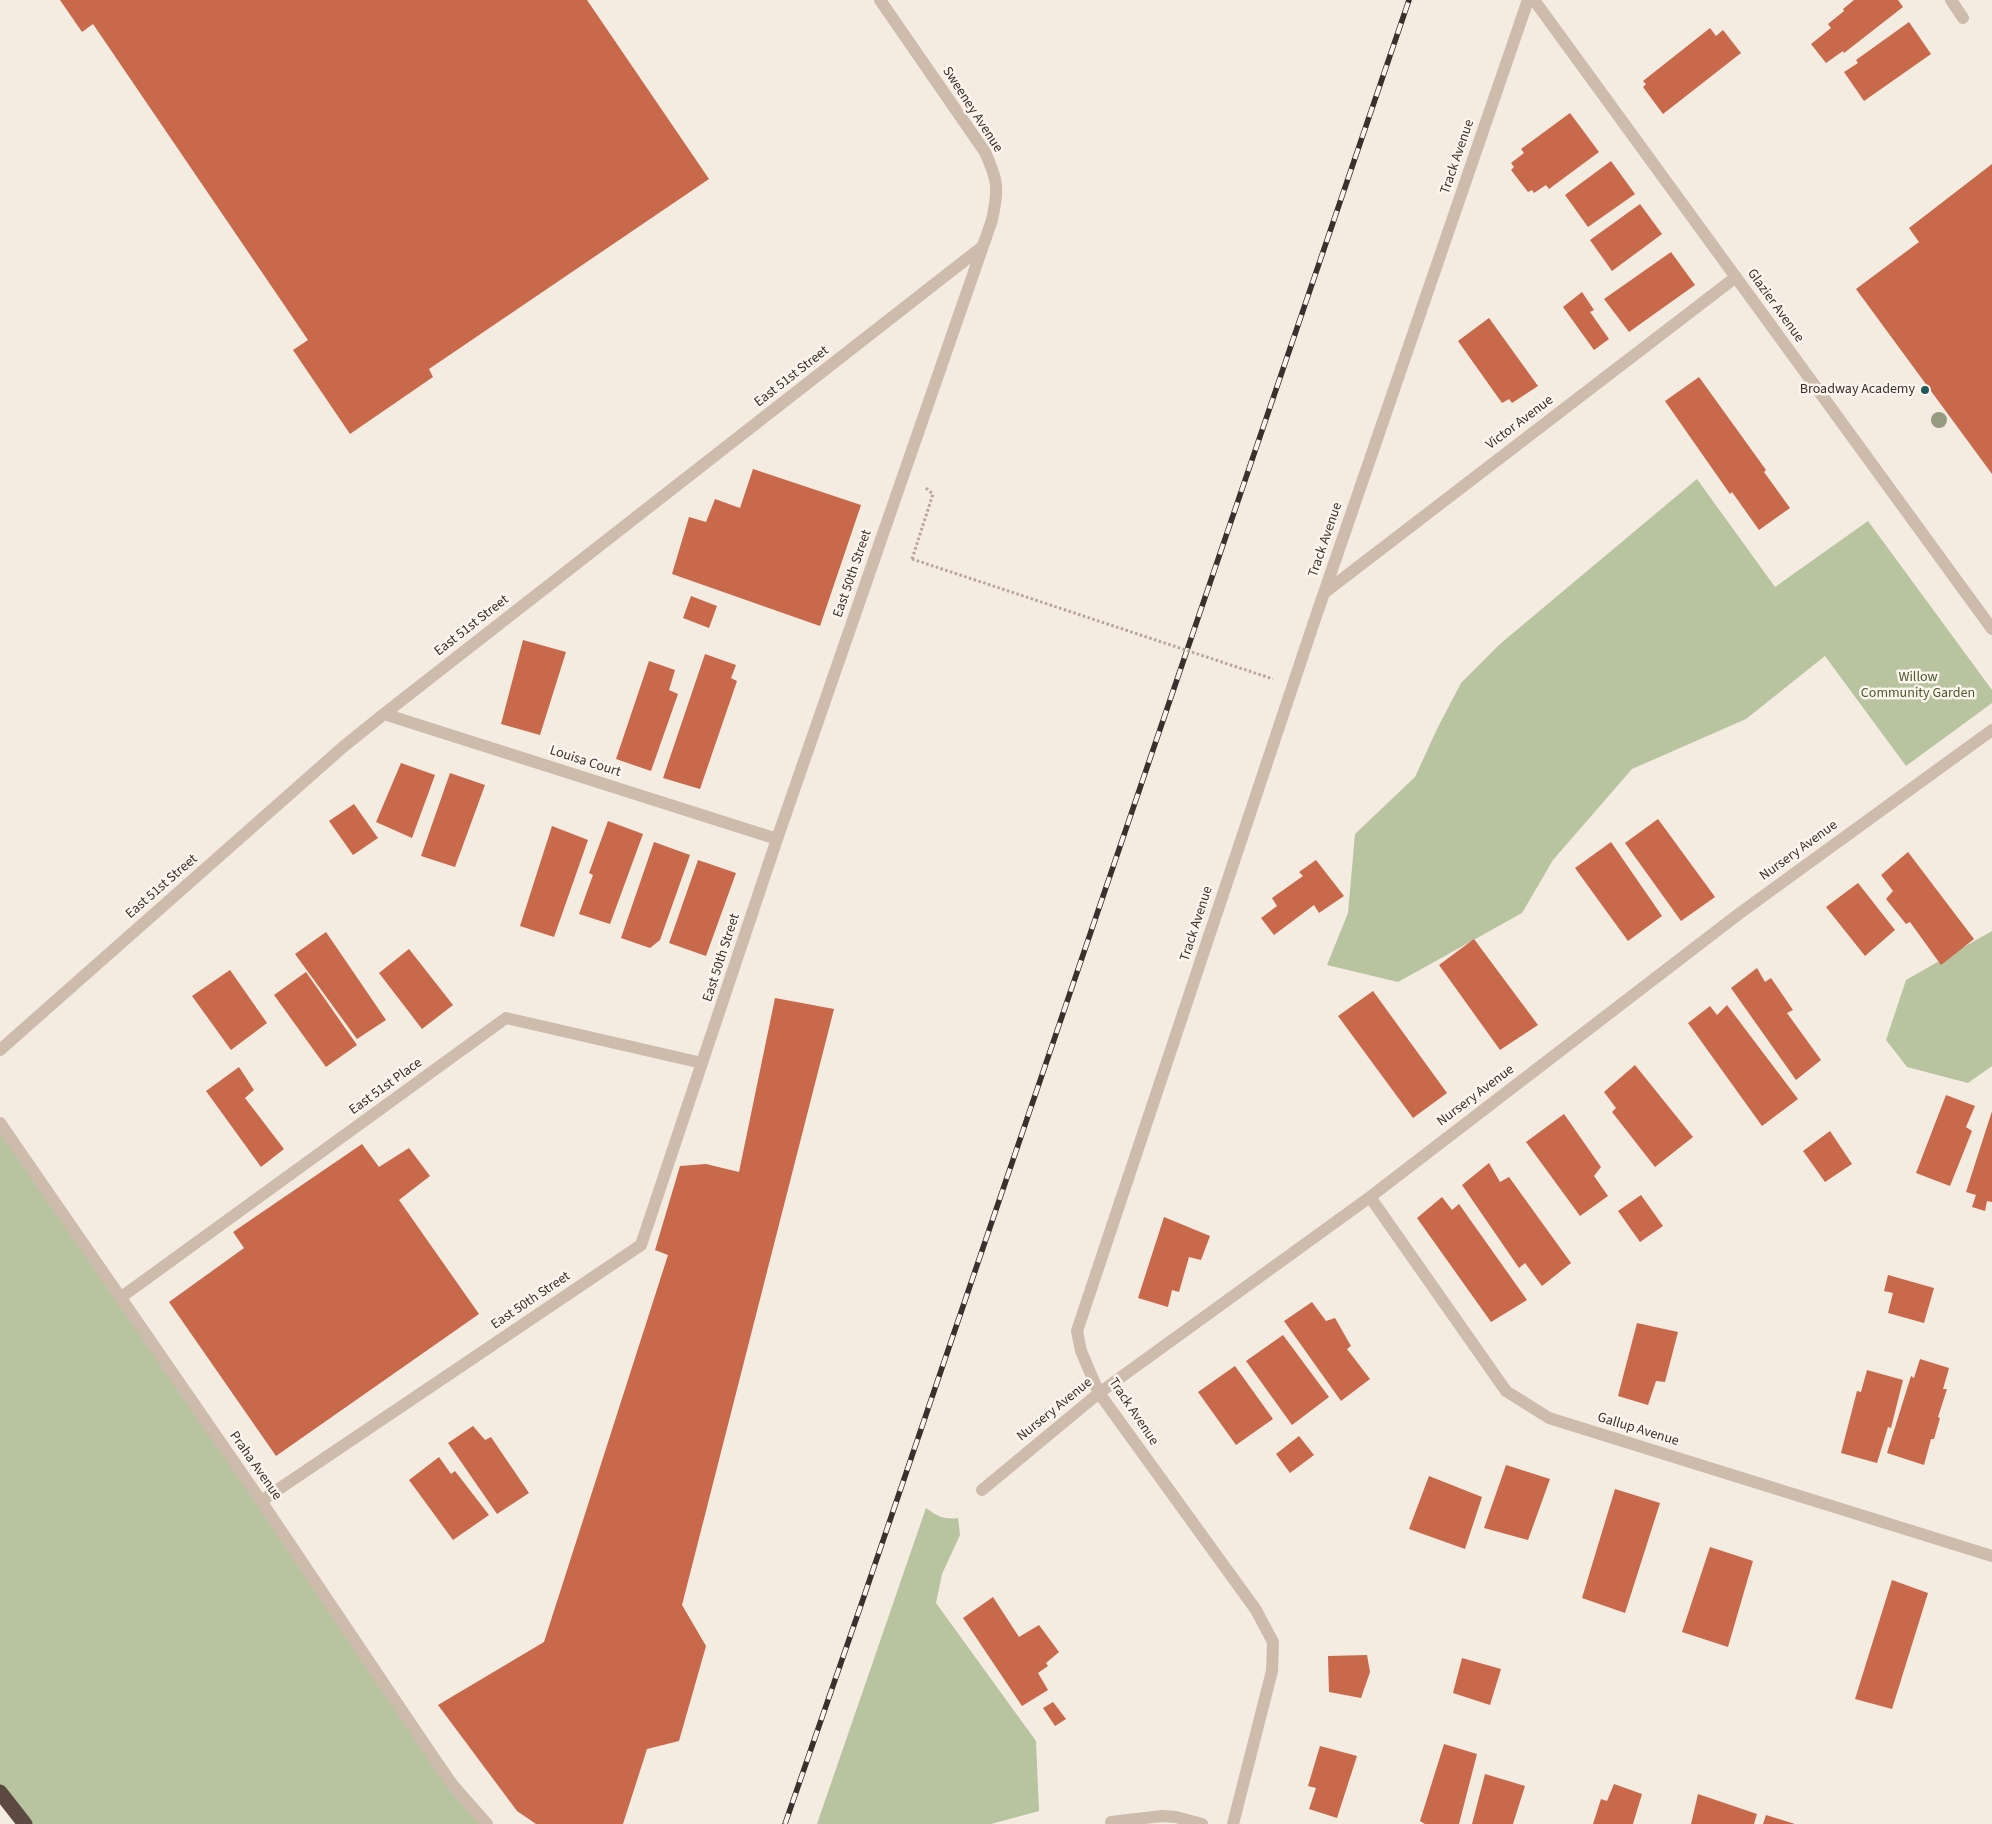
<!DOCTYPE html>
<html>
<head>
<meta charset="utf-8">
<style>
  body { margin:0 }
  canvas { display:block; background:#f4ebe1 }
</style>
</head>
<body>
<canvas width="1992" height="1824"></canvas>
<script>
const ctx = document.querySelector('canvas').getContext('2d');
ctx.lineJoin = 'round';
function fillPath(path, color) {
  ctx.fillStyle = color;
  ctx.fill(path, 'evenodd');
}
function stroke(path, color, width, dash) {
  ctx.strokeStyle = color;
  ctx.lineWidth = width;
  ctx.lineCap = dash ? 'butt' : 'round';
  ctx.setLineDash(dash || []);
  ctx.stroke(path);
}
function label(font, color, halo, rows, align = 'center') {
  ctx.font = font + ' "Source Sans 3",sans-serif';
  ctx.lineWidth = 5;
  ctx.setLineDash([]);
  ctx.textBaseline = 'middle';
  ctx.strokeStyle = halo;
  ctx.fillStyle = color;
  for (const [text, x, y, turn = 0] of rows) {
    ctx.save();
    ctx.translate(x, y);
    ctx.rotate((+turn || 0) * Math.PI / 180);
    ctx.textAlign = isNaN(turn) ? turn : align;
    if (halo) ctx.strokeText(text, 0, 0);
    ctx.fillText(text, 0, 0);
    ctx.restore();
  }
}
const green = new Path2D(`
  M 1697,479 L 1775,587 L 1868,521 L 1992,690 L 1992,703 L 1906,766 L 1825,656 L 1746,719 L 1632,769 L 1553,860 L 1522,913 L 1398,982 L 1327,965 L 1348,913 L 1355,834 L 1415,777 L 1437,729 L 1461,683 L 1500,644 Z
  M 1992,931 L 1992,1066 L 1968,1083 L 1907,1067 L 1886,1040 L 1906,980 Z
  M 0,1123 L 487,1824 L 25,1824 L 0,1792 Z
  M 926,1508 C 937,1516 944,1520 958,1518 L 960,1535 L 942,1574 L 936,1603 L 1036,1741 L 1039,1811 L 991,1824 L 817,1824 Z`);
const building = new Path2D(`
  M 60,0 L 587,0 L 709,179 L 429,369 L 433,377 L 350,434 L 293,350 L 308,340 L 93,24 L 82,32 Z
  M 1854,0 L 1898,0 L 1903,7 L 1844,53 L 1843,51 L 1826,63 L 1811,44 L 1831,28 L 1828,24 L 1844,11 L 1843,9 Z
  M 1909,22 L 1931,54 L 1864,101 L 1844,72 L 1858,63 L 1856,60 Z
  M 1710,28 L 1716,36 L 1723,30 L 1741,53 L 1663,114 L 1643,87 L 1646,84 L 1643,81 Z
  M 1570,113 L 1599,152 L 1549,189 L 1546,185 L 1534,193 L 1532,190 L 1528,192 L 1511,170 L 1514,167 L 1511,163 L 1524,153 L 1521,149 Z
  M 1611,161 L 1635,194 L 1588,227 L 1565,195 Z
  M 1992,164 L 1992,474 L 1856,289 L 1919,242 L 1909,228 Z
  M 1640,204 L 1662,234 L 1612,271 L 1590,240 Z
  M 1671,252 L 1695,285 L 1629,332 L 1604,299 Z
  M 1582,292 L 1594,310 L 1590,312 L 1609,339 L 1594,350 L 1563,307 Z
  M 1489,318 L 1538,386 L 1512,403 L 1509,399 L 1502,403 L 1458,341 Z
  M 1699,377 L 1766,470 L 1764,472 L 1790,508 L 1759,530 L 1732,492 L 1730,494 L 1665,401 Z
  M 753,469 L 861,505 L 820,626 L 672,574 L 689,517 L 706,522 L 715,499 L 740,508 Z
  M 691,596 L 717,606 L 709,628 L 683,618 Z
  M 523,640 L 566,652 L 540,735 L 501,724 Z
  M 705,654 L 736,665 L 731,678 L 737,681 L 700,789 L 663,778 Z
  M 649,661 L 675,670 L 669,690 L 678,694 L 651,771 L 616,759 Z
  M 401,763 L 435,775 L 412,838 L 376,822 Z
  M 450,773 L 485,785 L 455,867 L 421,856 Z
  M 354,804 L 378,838 L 353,855 L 329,821 Z
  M 1658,819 L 1715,897 L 1681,921 L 1625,843 Z
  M 608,821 L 643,834 L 610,924 L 579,914 L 593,875 L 589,873 Z
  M 552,826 L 588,840 L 554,937 L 520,926 Z
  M 654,842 L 690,855 L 660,940 L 650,948 L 621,938 Z
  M 1611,842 L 1662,916 L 1628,941 L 1575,868 Z
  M 1908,852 L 1974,939 L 1941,965 L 1910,922 L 1906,924 L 1886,899 L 1893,891 L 1881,875 Z
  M 698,860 L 736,873 L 706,956 L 669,943 Z
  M 1316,860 L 1344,896 L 1319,913 L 1314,905 L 1274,935 L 1261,918 L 1277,906 L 1272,898 L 1303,876 L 1299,872 Z
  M 1858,883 L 1895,930 L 1865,956 L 1826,907 Z
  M 326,932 L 386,1020 L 357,1039 L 295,954 Z
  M 1474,939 L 1538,1025 L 1500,1050 L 1439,965 Z
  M 409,949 L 453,1005 L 422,1029 L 379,973 Z
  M 1757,968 L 1765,982 L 1771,978 L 1793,1010 L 1787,1013 L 1821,1060 L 1796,1080 L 1731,988 Z
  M 230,970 L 267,1023 L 231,1050 L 192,996 Z
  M 306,972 L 357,1045 L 326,1067 L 274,995 Z
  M 1373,991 L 1447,1093 L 1413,1118 L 1338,1016 Z
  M 775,998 L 834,1009 L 682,1605 L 706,1646 L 679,1741 L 647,1749 L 623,1824 L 536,1824 L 517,1811 L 438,1705 L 544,1642 L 668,1255 L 655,1250 L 680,1166 L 706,1164 L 739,1172 Z
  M 1727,1005 L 1798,1099 L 1762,1126 L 1688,1023 L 1710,1006 L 1717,1015 Z
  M 1635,1065 L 1693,1137 L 1655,1167 L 1612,1112 L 1616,1108 L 1604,1092 Z
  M 239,1067 L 254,1090 L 245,1098 L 284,1149 L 261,1167 L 206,1091 Z
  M 1946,1095 L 1975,1106 L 1966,1127 L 1972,1131 L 1950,1186 L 1916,1173 Z
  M 1992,1111 L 1992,1202 L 1987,1201 L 1985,1211 L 1972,1207 L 1976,1195 L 1966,1192 Z
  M 1564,1114 L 1601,1167 L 1594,1176 L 1608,1196 L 1580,1216 L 1526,1142 Z
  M 1830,1131 L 1852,1164 L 1825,1182 L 1803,1151 Z
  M 362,1144 L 379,1167 L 409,1148 L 430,1176 L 399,1200 L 479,1314 L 276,1456 L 169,1302 L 244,1248 L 233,1232 Z
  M 1489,1163 L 1500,1182 L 1509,1177 L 1571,1263 L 1542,1286 L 1525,1263 L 1519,1268 L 1462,1185 Z
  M 1641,1195 L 1663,1226 L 1640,1242 L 1618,1211 Z
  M 1442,1197 L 1452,1210 L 1459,1204 L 1527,1300 L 1491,1322 L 1417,1218 Z
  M 1164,1217 L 1210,1236 L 1201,1260 L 1189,1257 L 1179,1292 L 1172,1290 L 1168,1307 L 1138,1298 Z
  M 1888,1275 L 1934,1288 L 1924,1323 L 1888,1313 L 1893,1293 L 1884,1291 Z
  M 1312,1302 L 1326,1321 L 1335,1318 L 1351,1346 L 1347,1349 L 1370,1379 L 1341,1401 L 1284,1321 Z
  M 1637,1323 L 1678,1332 L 1665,1382 L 1656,1381 L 1648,1405 L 1618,1396 Z
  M 1283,1335 L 1329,1397 L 1292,1425 L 1246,1361 Z
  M 1920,1359 L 1949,1368 L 1943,1389 L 1947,1389 L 1938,1417 L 1940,1418 L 1934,1439 L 1931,1439 L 1924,1465 L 1887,1453 L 1911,1376 L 1914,1378 Z
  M 1235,1366 L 1273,1419 L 1236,1445 L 1198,1392 Z
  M 1867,1370 L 1903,1380 L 1891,1428 L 1888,1427 L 1877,1463 L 1841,1453 L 1857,1391 L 1861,1392 Z
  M 473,1426 L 485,1440 L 491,1437 L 529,1493 L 497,1514 L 448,1443 Z
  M 1299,1436 L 1314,1455 L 1290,1473 L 1276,1454 Z
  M 439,1457 L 451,1474 L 455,1471 L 489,1515 L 453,1540 L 409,1480 Z
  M 1506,1465 L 1550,1479 L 1528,1540 L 1484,1528 Z
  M 1429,1476 L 1482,1497 L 1465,1549 L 1409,1529 Z
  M 1615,1489 L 1660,1503 L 1625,1613 L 1582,1598 Z
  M 1710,1547 L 1753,1561 L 1728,1647 L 1682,1632 Z
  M 1892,1580 L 1928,1593 L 1892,1709 L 1855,1699 Z
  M 993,1597 L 1019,1637 L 1039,1625 L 1059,1652 L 1046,1663 L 1048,1666 L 1038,1673 L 1048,1690 L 1022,1706 L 963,1618 Z
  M 1367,1655 L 1370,1672 L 1361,1698 L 1329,1692 L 1328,1656 Z
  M 1462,1658 L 1501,1669 L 1490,1705 L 1453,1693 Z
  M 1053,1702 L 1066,1719 L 1055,1726 L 1043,1708 Z
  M 1444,1744 L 1477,1754 L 1459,1824 L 1425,1824 L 1420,1821 Z
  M 1320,1746 L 1357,1756 L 1337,1818 L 1309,1809 L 1316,1788 L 1308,1786 Z
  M 1485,1774 L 1525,1786 L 1513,1824 L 1472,1824 Z
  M 1614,1784 L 1642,1794 L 1633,1824 L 1593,1824 L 1601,1799 L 1607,1801 Z
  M 1698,1794 L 1757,1814 L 1754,1824 L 1691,1824 Z
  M 1766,1815 L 1795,1824 L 1763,1824 Z`);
const path = new Path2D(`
  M 912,559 L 933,494 L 926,488`);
const lane = new Path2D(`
  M 120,1298 L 506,1018 L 702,1063`);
const street = new Path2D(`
  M 1534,0 L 1992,629
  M 1951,0 L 1963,18
  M 1324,593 L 1736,277
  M 384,714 L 777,839
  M 0,1050 L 343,747 L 384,714 L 982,247
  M 0,1123 L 261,1501 L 450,1782 L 487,1824
  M 1370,1197 L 1506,1391 L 1549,1418 L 1992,1556
  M 982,1490 L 1099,1393 L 1370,1197 L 1740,913 L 1992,730
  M 261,1501 L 641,1245 L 777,839 L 992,220 C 999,188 998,181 985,152 L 880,0
  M 1111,1822 L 1162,1816 L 1176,1817 L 1202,1824
  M 1233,1824 L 1272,1671 L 1273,1642 L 1256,1610 L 1099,1393 L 1081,1351 L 1077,1331 L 1315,619 L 1528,0`);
const highway = new Path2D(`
  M 0,1792 L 25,1824`);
const rail = new Path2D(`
  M 785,1824 L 860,1608 L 1409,0`);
const pathBridge = new Path2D(`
  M 912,559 L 1273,679`);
const trees = [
  [1939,420]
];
const markers = [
  [1925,390,5,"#1f5a5e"]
];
const streetNames = [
  ["Sweeney Avenue",972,110,57],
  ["Track Avenue",1458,157,-71],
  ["Glazier Avenue",1775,306,54],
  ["East 51st Street",792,377,-38],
  ["Victor Avenue",1520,423,-37],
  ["Track Avenue",1326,540,-71],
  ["East 50th Street",853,574,-71],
  ["East 51st Street",472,626,-38],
  ["Louisa Court",585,762,18],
  ["Nursery Avenue",1799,851,-36],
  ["East 51st Street",162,887,-41],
  ["Track Avenue",1197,924,-72],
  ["East 50th Street",722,958,-72],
  ["East 51st Place",386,1087,-36],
  ["Nursery Avenue",1476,1096,-37],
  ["East 50th Street",531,1301,-34],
  ["Nursery Avenue",1055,1410,-39],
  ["Track Avenue",1133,1412,56],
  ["Gallup Avenue",1638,1430,17],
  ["Praha Avenue",255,1466,55]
];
const poiNames = [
  ["Broadway Academy",1915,390]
];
const parkNames = [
  ["Willow",1918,678],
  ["Community Garden",1918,694]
];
fillPath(green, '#b8c4a0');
fillPath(building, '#c8694b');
stroke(path, '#b9a596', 3, [2.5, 2.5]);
stroke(lane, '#cdbbac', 12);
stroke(street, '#cdbbac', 12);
stroke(highway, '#5c4a42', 15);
stroke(rail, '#3b302b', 5.5);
stroke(rail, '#fbf5ee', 4, [11]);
stroke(pathBridge, '#b9a596', 3, [2.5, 2.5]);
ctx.fillStyle = '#969b7f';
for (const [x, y] of trees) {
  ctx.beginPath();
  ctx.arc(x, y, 8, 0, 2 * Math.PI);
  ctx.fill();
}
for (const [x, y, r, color] of markers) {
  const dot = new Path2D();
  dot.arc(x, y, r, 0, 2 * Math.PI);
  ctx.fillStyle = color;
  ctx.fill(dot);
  stroke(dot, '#fbf5ee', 2);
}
label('14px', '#3b302b', '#fbf5ee', streetNames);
label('14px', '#3b302b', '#fbf5ee', poiNames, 'right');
label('14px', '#4a5a2e', '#fbf5ee', parkNames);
</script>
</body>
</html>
